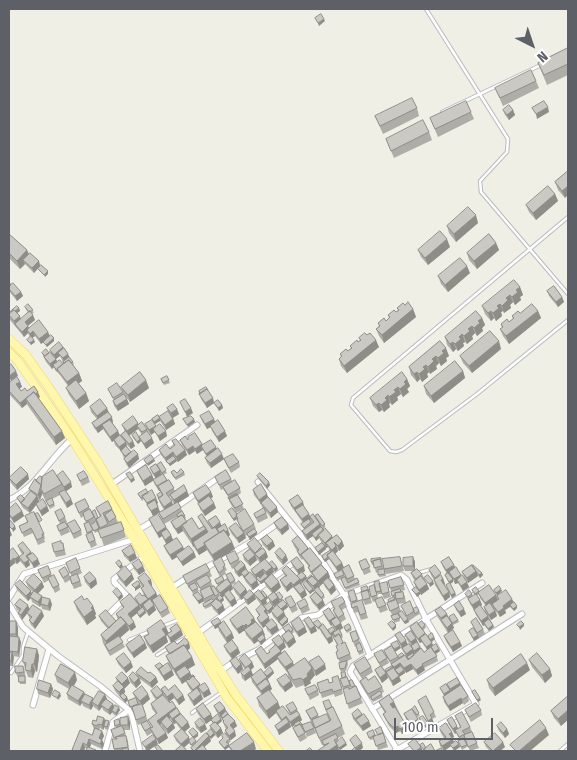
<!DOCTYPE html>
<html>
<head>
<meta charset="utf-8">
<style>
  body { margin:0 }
  #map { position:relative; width:577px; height:760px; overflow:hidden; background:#f0efe6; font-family:"Fira Sans Condensed",sans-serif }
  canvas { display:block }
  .frame { position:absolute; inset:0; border:10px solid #5d6167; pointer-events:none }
  .north { position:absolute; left:507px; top:20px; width:50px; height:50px; -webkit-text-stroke:4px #fff; paint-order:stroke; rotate:139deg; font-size:14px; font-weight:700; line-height:20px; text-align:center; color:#5d6167 }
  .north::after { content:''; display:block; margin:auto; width:18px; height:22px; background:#5d6167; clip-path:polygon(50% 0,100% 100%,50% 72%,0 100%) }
  .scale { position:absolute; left:394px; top:718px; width:99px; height:22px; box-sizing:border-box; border:2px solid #5d6167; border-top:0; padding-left:6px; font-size:15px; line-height:18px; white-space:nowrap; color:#5d6167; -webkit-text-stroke:4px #fff; paint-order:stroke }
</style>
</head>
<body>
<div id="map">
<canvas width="577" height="760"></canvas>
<div class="frame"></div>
<div class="north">N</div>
<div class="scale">100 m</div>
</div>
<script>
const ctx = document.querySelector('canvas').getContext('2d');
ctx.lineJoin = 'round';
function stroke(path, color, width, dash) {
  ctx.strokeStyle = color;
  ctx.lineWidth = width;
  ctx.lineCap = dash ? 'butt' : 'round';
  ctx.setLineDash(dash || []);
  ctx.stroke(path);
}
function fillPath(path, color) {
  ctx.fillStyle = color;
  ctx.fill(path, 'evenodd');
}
const lane = new Path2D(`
  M 426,9 L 508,139 L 507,152 L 480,181 L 481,192 L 568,294
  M 442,112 L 541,65
  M 568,217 L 353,398 L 351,405 L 390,451 L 396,452 L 402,450 L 477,394 L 568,320
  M 418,573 L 432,569
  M 163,626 L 178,620
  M 129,640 L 151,631
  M 174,644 L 189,636
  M 157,655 L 168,648
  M 11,673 L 23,655 L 23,647 L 28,632
  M 202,706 L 222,692
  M 192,713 L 197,709
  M 560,751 L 568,744`);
const street = new Path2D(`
  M 258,482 L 325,565 L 344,595 L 370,655
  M 112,484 L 197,425
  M 9,500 C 38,486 48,460 72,439
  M 175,508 L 221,476
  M 138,530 L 155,520
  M 202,570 L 253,541 L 280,522
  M 171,588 L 190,576
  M 9,598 L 24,574 L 135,539
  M 9,604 L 23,627 L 58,656 L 100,686 L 129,710 L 132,716 L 140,751
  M 110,613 L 127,596 L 114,582 L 114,579 L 145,556
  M 198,633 L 296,561
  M 221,671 L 232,663 L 258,650 L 301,618 L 318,615 L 344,595 L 401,575 L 407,580 L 426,619 L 476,704 L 395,751
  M 33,705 L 49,649
  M 372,709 L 522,614
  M 105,751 L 113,722 L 129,710
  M 398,751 L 350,672 L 353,666 L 482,583`);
const primary = new Path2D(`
  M 9,339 L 26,355 L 48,386 L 100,465 L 212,657 L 236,695 L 279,751
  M 9,352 L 18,361 L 72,439 L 134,539 L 227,698 L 268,751`);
const wall = new Path2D(`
  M 568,48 L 568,75 L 547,85 L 538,63 Z
  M 536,81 L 539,88 L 503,106 L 495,88 Z
  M 417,108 L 419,116 L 383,134 L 375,116 Z
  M 503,110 L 513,110 L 515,115 L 509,120 L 505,115 Z
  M 471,112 L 474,119 L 438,137 L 430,118 Z
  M 429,132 L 432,140 L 394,158 L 386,139 Z
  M 568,171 L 565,198 L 558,190 L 555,182 Z
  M 555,194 L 558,201 L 536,220 L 529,212 L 526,205 Z
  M 478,223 L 456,242 L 449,233 L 447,226 Z
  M 9,234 L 27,250 L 29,254 L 39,261 L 40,266 L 34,273 L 25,264 L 20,269 L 9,258 Z
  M 496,243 L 499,250 L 477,269 L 469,260 L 467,253 Z
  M 450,247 L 428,265 L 421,257 L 418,250 Z
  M 470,273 L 448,292 L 441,284 L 438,276 Z
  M 9,279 L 11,285 L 21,292 L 23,296 L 17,301 L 9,291 Z
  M 520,287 L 523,295 L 520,297 L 521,300 L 515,305 L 513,302 L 510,305 L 511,308 L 504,313 L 503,311 L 501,312 L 502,316 L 496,321 L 494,318 L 491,321 L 485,314 L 482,306 Z
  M 547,291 L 562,297 L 564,302 L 558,307 L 549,296 Z
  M 405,305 L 413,309 L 416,317 L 384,343 L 379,336 L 376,329 L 379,326 L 378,323 L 386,321 L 389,318 L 388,315 L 398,311 L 397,308 Z
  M 25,307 L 34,312 L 32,314 L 35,320 L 28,326 L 29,328 L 48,332 L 50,336 L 54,338 L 54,341 L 47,347 L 43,342 L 41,344 L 35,336 L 32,338 L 35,342 L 31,345 L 27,340 L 30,337 L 28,333 L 24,337 L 10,320 L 9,315 L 19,308 L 20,311 L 17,313 L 21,319 L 28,313 Z
  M 538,311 L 541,318 L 509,344 L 503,336 L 500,329 L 502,328 L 501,324 L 509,322 L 513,319 L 512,316 L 520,313 Z
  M 482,318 L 485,325 L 482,328 L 483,331 L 477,336 L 475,333 L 472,336 L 473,339 L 467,344 L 465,342 L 463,343 L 464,346 L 458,351 L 456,349 L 453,352 L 447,345 L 445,337 Z
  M 359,338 L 379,347 L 347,373 L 341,366 L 339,359 L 341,357 L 340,354 L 348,351 L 351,348 L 350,346 L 360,341 Z
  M 440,341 L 449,356 L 446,358 L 447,361 L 441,366 L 439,363 L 436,366 L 437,369 L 430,374 L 429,372 L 427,374 L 428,377 L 422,382 L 420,379 L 417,382 L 411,375 L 409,367 Z
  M 63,347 L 74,364 L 73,365 L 79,373 L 82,381 L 78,383 L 86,393 L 89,401 L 79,409 L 69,395 L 66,388 L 68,386 L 60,375 L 55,370 L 54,367 L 52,369 L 46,362 L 42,353 L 51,353 L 50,350 ZM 60,356 L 63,362 L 63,364 L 57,362 L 56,359 Z
  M 501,349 L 472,373 L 463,363 L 460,356 Z
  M 463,371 L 465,378 L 434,403 L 426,394 L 424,386 Z
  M 167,376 L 170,383 L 164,385 L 161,379 Z
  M 407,379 L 410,386 L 407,389 L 409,392 L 403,397 L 401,394 L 397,397 L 398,400 L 392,405 L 390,403 L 389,404 L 390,407 L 384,412 L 382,410 L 379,412 L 373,406 L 370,398 Z
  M 20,382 L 22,387 L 20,388 L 21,391 L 27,391 L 40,397 L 38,398 L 65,438 L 56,445 L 28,406 L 27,404 L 22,408 L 9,394 L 9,383 Z
  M 121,387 L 149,388 L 130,402 L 124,394 L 129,404 L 118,411 L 114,406 L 113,401 L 114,401 L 108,389 L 123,392 L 124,394 Z
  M 199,391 L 209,393 L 213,398 L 214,403 L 222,405 L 223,408 L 219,411 L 214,403 L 207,408 L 201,399 Z
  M 90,407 L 109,413 L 113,422 L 112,423 L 118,431 L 119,435 L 123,438 L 121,435 L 125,432 L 122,425 L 138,423 L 138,425 L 147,428 L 145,424 L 156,427 L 167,436 L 160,441 L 155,432 L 151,435 L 147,430 L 154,443 L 146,449 L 141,441 L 138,444 L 133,438 L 132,435 L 140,437 L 142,435 L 138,429 L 129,436 L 135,446 L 131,449 L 126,444 L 127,447 L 131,453 L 139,459 L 129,468 L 126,464 L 124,458 L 121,451 L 115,445 L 114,441 L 112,442 L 103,429 L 98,433 L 94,428 L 92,423 L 97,419 L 91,412 Z
  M 167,408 L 179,414 L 173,418 L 175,424 L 166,430 L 160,421 L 155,424 L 152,419 L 159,417 L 169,413 Z
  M 200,416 L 215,422 L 227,436 L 219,442 L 212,431 L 211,427 L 207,429 L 202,421 Z
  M 180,440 L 188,440 L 202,444 L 202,445 L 217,449 L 224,459 L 211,468 L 207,463 L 205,458 L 207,457 L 203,450 L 197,454 L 195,451 L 189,455 L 182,445 Z
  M 172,441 L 185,450 L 187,455 L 178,462 L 174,457 L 177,461 L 170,466 L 161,455 L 159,450 L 170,449 L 174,446 Z
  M 224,459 L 239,462 L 240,467 L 231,473 L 226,464 Z
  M 161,462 L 167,473 L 163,475 L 167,481 L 169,480 L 175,491 L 184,485 L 187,491 L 189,496 L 178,503 L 185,516 L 186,518 L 185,519 L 187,522 L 192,518 L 199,529 L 203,526 L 198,517 L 202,514 L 212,529 L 208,521 L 216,516 L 221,526 L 225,524 L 228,530 L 230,535 L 228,536 L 232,542 L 235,549 L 221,558 L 227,570 L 225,571 L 226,574 L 222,576 L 225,581 L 227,579 L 229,581 L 226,575 L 231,573 L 236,583 L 232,585 L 233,589 L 230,591 L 235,598 L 237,603 L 232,607 L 226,599 L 224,596 L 223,597 L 224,600 L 221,603 L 223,605 L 225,610 L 219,615 L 213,609 L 212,606 L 205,609 L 203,604 L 205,603 L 203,599 L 204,601 L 199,604 L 193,595 L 198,592 L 202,597 L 200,591 L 201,591 L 197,584 L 196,585 L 199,591 L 193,594 L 190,588 L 189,589 L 183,576 L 206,564 L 212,576 L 209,578 L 213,586 L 210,588 L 211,589 L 211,588 L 214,586 L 219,596 L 220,595 L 218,592 L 216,588 L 218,586 L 215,580 L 220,577 L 215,567 L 213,562 L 214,561 L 207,550 L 199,555 L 183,531 L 178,534 L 173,527 L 171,522 L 178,518 L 177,517 L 164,524 L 161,518 L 159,513 L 164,510 L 160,503 L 157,495 L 161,493 L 160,491 L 159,491 L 155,485 L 153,480 L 156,479 L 152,473 L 150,468 L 156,464 L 157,466 L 157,465 ZM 170,496 L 174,504 L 173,505 L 169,497 Z
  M 137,471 L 152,475 L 154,480 L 145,486 L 139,476 Z
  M 171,472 L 177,473 L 184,472 L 185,475 L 176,480 L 172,475 Z
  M 77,475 L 88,477 L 90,482 L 82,486 Z
  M 57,476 L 72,487 L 66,491 L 73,504 L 67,508 L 61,498 L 60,495 L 52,499 L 55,506 L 50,509 L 42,494 L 40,500 L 38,499 L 39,501 L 38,502 L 47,506 L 49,511 L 42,516 L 36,505 L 30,513 L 23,508 L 17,498 L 25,499 L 30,492 L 29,489 L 36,481 L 42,477 Z
  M 257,476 L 270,485 L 267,489 L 258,478 Z
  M 215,477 L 231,479 L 232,481 L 240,488 L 241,493 L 238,495 L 244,509 L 236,513 L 229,501 L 229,498 L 223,489 L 221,490 Z
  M 9,478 L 29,479 L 17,490 L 11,483 Z
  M 253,490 L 268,497 L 278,512 L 271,518 L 265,510 L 268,518 L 258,523 L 254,514 L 263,509 L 261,504 L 254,495 Z
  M 211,492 L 213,497 L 210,498 L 216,508 L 205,516 L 200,509 L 198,503 L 195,498 L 193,493 Z
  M 148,493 L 156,498 L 158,503 L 157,504 L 160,512 L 153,516 L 144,499 L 142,501 L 138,494 Z
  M 298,495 L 303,502 L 304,507 L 310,516 L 313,514 L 315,517 L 315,516 L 318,514 L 325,524 L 325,527 L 323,529 L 321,526 L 321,527 L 324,530 L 325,528 L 333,538 L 337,535 L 342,541 L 344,546 L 339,551 L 337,548 L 338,551 L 335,554 L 342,563 L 344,568 L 343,568 L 349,565 L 355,579 L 357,578 L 360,585 L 346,590 L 341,579 L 345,577 L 348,583 L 342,569 L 338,572 L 329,559 L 325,562 L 323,559 L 322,556 L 330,551 L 328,547 L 326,548 L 326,547 L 326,549 L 319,555 L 315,548 L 322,543 L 319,538 L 316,541 L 313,536 L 307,540 L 304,536 L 302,531 L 304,529 L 301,524 L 303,523 L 296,513 L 291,506 L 289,501 Z
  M 85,499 L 96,522 L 92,512 L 98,518 L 100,517 L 96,508 L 112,509 L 118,523 L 121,522 L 126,537 L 104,546 L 99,531 L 95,533 L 92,528 L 94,524 L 90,525 L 97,545 L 91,548 L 86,535 L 87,534 L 84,524 L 86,523 L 84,516 L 81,518 L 75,504 Z
  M 9,509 L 22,511 L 24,516 L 14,523 L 9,516 Z
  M 228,511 L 237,514 L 254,524 L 256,529 L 255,530 L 257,534 L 250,540 L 247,535 L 245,536 L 244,534 L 246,538 L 239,543 L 231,533 L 229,528 L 242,531 L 239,525 L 237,520 L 238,520 L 237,519 L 234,521 Z
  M 55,512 L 65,517 L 67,522 L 66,523 L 70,532 L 61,536 L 57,526 L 60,524 Z
  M 25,516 L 44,534 L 45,539 L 44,539 L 45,542 L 38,545 L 33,533 L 24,537 L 19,526 L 27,522 Z
  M 149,519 L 166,527 L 171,535 L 173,540 L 196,557 L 183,566 L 177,557 L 172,560 L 166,551 L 164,546 L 166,544 L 162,536 L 159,538 L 151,524 Z
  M 274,523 L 288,524 L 289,529 L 282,535 L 276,528 Z
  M 67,524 L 81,530 L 82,535 L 74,539 Z
  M 261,540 L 273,541 L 275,546 L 269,551 L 263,545 Z
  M 292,541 L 308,548 L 328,572 L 330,577 L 329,578 L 334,585 L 336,590 L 331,595 L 325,587 L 323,583 L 320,586 L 318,583 L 320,587 L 318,588 L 325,597 L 322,600 L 325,605 L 319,610 L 312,602 L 310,597 L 315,592 L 315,591 L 313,589 L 314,591 L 310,594 L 304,587 L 303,584 L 306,581 L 306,580 L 313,576 L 310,572 L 308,567 L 309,567 L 303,559 L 302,560 L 299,556 L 297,551 L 294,546 Z
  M 61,543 L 63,543 L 66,555 L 56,557 L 54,552 Z
  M 247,544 L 263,548 L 266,552 L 268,557 L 265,560 L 269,564 L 277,567 L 278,569 L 275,572 L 272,569 L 274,572 L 268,577 L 281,587 L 275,593 L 284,600 L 283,600 L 287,604 L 288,607 L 283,611 L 288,622 L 282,627 L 273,616 L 271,611 L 269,614 L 267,611 L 268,614 L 267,615 L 270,621 L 279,630 L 272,635 L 267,630 L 266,626 L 263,628 L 259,623 L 257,618 L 259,616 L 256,610 L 261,605 L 256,598 L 254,594 L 261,592 L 267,596 L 268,598 L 266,600 L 267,603 L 263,606 L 265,607 L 274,608 L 281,602 L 279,600 L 280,602 L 274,607 L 270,602 L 268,597 L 272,593 L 266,586 L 264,582 L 261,584 L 253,575 L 251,570 L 260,563 L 255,556 L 257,560 L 250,566 L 244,560 L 243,555 L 249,549 Z
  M 18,546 L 31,552 L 40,564 L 34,568 L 29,560 L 30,565 L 26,568 L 20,561 L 17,564 L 15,563 L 9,568 L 9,552 L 19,556 L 19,557 L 22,554 L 20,551 Z
  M 122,551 L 137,558 L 130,562 L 124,556 Z
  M 275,553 L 288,560 L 283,565 L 277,558 Z
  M 226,555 L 239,559 L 240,562 L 259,585 L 253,590 L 246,582 L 242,575 L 239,577 L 235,573 L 234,568 L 232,569 L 228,560 Z
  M 400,557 L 404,571 L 386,574 L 384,569 Z
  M 413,557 L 415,562 L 415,570 L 422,574 L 429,589 L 421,595 L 420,593 L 420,594 L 417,597 L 412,590 L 416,588 L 414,582 L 415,581 L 413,578 L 411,573 L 414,571 L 405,571 L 403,566 Z
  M 366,559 L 371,572 L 364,575 L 359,562 Z
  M 381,560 L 386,576 L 379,577 L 378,572 L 376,573 L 374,565 L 372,565 L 371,562 Z
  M 291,562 L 305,571 L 303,572 L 307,578 L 302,583 L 300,581 L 301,585 L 305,590 L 307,595 L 302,599 L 293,587 L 287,592 L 282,585 L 280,580 L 285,576 L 282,570 L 298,577 L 299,575 L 293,567 Z
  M 441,562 L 454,565 L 455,568 L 461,575 L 469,587 L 463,591 L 458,583 L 455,584 L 453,580 L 453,582 L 450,584 L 456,595 L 452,598 L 449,592 L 450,597 L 445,601 L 435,585 L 434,580 L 431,575 L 429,570 L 443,578 L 445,584 L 444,585 L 448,592 L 449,583 L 445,575 L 447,574 L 443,567 Z
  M 66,563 L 80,568 L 82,573 L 78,575 L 82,586 L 74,589 L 70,580 L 65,583 L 59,571 L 69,574 L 70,577 L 72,577 Z
  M 132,564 L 145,571 L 139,575 L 134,569 Z
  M 472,565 L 482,573 L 483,575 L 480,578 L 476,573 L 478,576 L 468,583 L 464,577 L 462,572 Z
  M 38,570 L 51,574 L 52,576 L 59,585 L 60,590 L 55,593 L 49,580 L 44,583 Z
  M 342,570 L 345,577 L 337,581 L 334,574 Z
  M 117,574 L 134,579 L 126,587 L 119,579 Z
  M 84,577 L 96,579 L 97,584 L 91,589 L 85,582 Z
  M 138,578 L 151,580 L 152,585 L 151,586 L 156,593 L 158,597 L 168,608 L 170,613 L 162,618 L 153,602 L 152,602 L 154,605 L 156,610 L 149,616 L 146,612 L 146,613 L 140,618 L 137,613 L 131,618 L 136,627 L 131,631 L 129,629 L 129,630 L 120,638 L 125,647 L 110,656 L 103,643 L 101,635 L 108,629 L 101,621 L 99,616 L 116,621 L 118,620 L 116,614 L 123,608 L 120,602 L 136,602 L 135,598 L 142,596 L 144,595 L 141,588 L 142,587 L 140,583 Z
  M 388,581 L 403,582 L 405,590 L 401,591 L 401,592 L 403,592 L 405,597 L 406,603 L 398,604 L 401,611 L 408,619 L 409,622 L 405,624 L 398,613 L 400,621 L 394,623 L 392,615 L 387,603 L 393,598 Z
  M 26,582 L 42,582 L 44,587 L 38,594 L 52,604 L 50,611 L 42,609 L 41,605 L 40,607 L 32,602 L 31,598 L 28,601 L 17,590 L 15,585 L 32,593 L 33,592 L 28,587 Z
  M 380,584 L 388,587 L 391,597 L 384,599 L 381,592 L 382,594 L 377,594 L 377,593 L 378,598 L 382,597 L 388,610 L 380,613 L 376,601 L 373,602 L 371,597 Z
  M 367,586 L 372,603 L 365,605 L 363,600 Z
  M 233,587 L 246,589 L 247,593 L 254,594 L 256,599 L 248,605 L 245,602 L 244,598 L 241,600 L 235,592 Z
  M 354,590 L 358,601 L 362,600 L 368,618 L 361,620 L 358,612 L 354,613 L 351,604 L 352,603 L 348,592 Z
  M 472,590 L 479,591 L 480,592 L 496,595 L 498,600 L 498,599 L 497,596 L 512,599 L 517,608 L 514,611 L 510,607 L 505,610 L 506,613 L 500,617 L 496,611 L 497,616 L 491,620 L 488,616 L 494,627 L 489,631 L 484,625 L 483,626 L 476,615 L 474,610 L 470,604 L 468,599 L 466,596 L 465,594 L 472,594 L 473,596 L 475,595 ZM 479,594 L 480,598 L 486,606 L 484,607 L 485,612 L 481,606 L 482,605 L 480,600 L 477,596 Z
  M 285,599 L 296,605 L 298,610 L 292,613 Z
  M 84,600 L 93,606 L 96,614 L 95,615 L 96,618 L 87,625 L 77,610 L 74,602 Z
  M 331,602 L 345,602 L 347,607 L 342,610 L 346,619 L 340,623 L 343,628 L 340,630 L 343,637 L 341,639 L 343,643 L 345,642 L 352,659 L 347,661 L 348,664 L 346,671 L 341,672 L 340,669 L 340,663 L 336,652 L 338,651 L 337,645 L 333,637 L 334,637 L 333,635 L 332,636 L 333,641 L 329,644 L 321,632 L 320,629 L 319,630 L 315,626 L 317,631 L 311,634 L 306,625 L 304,620 L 314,625 L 313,623 L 322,625 L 328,630 L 336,631 L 332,625 L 331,626 L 325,617 L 323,612 L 336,618 L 333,610 L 334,609 Z
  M 297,603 L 308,605 L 310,610 L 302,614 Z
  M 15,605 L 30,610 L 44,616 L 35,629 L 31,625 L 29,620 L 30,619 L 27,613 L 22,620 L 20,618 L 18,613 L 19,611 L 17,610 Z
  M 454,605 L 466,614 L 461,617 L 456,610 Z
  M 401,606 L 413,609 L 419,611 L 420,614 L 416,616 L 415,615 L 416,616 L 409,621 Z
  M 435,611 L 447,614 L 448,618 L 458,620 L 459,622 L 453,625 L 454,628 L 448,633 L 437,616 Z
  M 230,620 L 255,622 L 265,635 L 264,636 L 266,640 L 261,645 L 258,641 L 254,644 L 246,635 L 245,630 L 239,634 L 232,625 Z
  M 9,621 L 16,621 L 18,628 L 18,637 L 21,642 L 19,657 L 13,656 L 13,666 L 9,666 Z
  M 211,622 L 221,623 L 232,633 L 234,638 L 227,643 L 219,631 L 218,627 L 215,629 Z
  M 471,622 L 483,629 L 485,634 L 479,638 L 478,636 L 479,638 L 474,641 L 469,631 L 476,632 Z
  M 291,623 L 305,627 L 307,632 L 299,637 L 292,628 Z
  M 349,624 L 352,630 L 347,633 L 344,627 Z
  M 418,624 L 425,625 L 426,627 L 423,631 L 426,635 L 435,639 L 432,642 L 433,646 L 439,649 L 440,651 L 436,654 L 438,661 L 424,668 L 425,670 L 418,675 L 413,669 L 406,673 L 405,671 L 405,673 L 399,677 L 398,675 L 401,681 L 393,686 L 388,677 L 388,678 L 382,683 L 377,675 L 375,670 L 380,666 L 374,654 L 387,658 L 389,663 L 382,667 L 385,671 L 392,666 L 386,656 L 384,651 L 398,657 L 399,659 L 398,656 L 408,660 L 404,653 L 395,635 L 407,645 L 411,646 L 407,640 L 405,635 L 411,631 L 410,627 ZM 414,635 L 420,643 L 422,642 L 427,650 L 424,652 L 421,648 Z
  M 283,628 L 293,630 L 294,632 L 292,634 L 294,637 L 296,642 L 289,648 L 283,641 L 282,636 L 286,633 Z
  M 170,629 L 181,630 L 183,635 L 175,641 L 177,644 L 189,643 L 190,648 L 188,650 L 192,657 L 195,665 L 188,669 L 191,676 L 195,679 L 200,686 L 209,689 L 211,694 L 204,698 L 200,691 L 203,699 L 194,706 L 190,700 L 188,695 L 192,692 L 188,686 L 186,681 L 188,680 L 182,684 L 169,664 L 166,656 L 169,655 L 165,647 L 171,643 L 167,635 L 166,636 L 168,642 L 153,653 L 147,645 L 144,637 L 148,634 L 147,630 L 168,633 L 171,631 Z
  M 356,631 L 364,653 L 359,655 L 356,646 L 355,647 L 350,633 Z
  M 444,636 L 460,642 L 462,646 L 453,652 L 446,641 Z
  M 272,640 L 286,647 L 281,651 L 282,653 L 294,665 L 310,665 L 326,669 L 316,676 L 313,670 L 315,675 L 310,681 L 311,683 L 305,687 L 304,685 L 296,688 L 289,678 L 287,672 L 279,662 L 278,659 L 265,669 L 257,656 L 255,651 L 267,654 L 275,646 Z
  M 145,643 L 147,648 L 134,658 L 128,650 L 126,645 Z
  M 224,646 L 238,648 L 240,653 L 232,659 L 226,651 Z
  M 37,649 L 39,656 L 37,672 L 35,671 L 33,678 L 28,677 L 23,662 Z
  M 116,659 L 133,667 L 126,673 L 118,664 Z
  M 239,659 L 252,662 L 254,667 L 251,670 L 253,675 L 273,671 L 274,673 L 267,679 L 269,682 L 268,682 L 272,689 L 270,691 L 280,708 L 290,715 L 286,706 L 297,709 L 302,720 L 300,722 L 302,725 L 311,722 L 316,733 L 307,737 L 303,727 L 302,728 L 307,738 L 300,742 L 295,733 L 293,728 L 295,727 L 295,725 L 292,727 L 290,723 L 291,727 L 279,735 L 275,726 L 281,721 L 276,713 L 269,719 L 259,706 L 257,698 L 262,695 L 252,682 L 251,677 L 245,681 L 242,678 L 241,673 L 245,669 L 242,665 L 243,669 L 238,674 L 232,666 L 230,661 L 241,663 Z
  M 529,660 L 550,669 L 552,676 L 545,683 L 532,667 Z
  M 354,664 L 371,667 L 373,672 L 362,679 L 356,669 Z
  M 155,666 L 163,666 L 174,675 L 165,681 Z
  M 530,670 L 495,696 L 489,688 L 487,680 Z
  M 25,671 L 26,684 L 20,684 L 19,678 L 18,678 L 16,673 Z
  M 136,673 L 148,673 L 156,677 L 158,682 L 152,688 L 140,679 L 141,683 L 136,688 L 130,682 L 129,677 L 137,676 Z
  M 55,675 L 77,680 L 74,686 L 84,692 L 85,694 L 93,698 L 93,700 L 107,700 L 113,704 L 114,707 L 120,710 L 116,716 L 113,714 L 112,712 L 110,715 L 103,710 L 102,707 L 99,711 L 94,707 L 93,706 L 91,710 L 83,706 L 82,703 L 80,706 L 68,699 L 67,694 L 69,689 L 57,682 Z
  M 346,675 L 351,688 L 355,686 L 363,703 L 349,709 L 340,679 Z
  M 338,676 L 343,694 L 335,697 L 334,694 L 322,698 L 317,683 L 329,683 L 333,682 Z
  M 116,678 L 130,683 L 124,689 L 125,692 L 124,694 L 127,697 L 128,700 L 125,703 L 115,691 L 113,686 L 117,682 Z
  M 277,680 L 291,681 L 293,686 L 285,692 L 279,685 Z
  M 368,680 L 382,687 L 384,692 L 381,693 L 383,697 L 373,702 L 371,698 L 370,699 L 362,686 L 360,681 Z
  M 460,683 L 468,696 L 469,701 L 464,705 L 463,703 L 450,711 L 444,702 L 443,697 L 444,696 L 440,688 L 449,689 L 447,684 Z
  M 51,684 L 53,689 L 50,698 L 38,694 L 37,689 Z
  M 161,689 L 168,690 L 183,695 L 185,700 L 179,705 L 174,698 L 169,702 L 164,695 L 170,703 L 177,708 L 190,727 L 185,732 L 190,740 L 193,738 L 189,732 L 198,736 L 194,739 L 196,742 L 207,735 L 211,730 L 210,726 L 213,724 L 211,720 L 206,724 L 198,714 L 196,709 L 213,718 L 221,719 L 222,721 L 218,725 L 221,728 L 223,733 L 218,738 L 215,735 L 211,739 L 209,737 L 211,741 L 204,747 L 207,751 L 192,751 L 191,748 L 192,746 L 189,743 L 184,748 L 187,751 L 177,751 L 176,750 L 181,746 L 176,741 L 174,736 L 181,730 L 176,723 L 174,724 L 170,718 L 169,718 L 173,723 L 175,728 L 168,734 L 162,727 L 161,724 L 160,725 L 166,733 L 168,738 L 159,744 L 152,733 L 147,736 L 141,724 L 142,723 L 138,725 L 133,711 L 132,711 L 128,701 L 135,698 L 133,693 L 150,699 L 142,706 L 148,721 L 147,721 L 151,728 L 152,727 L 148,720 L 156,714 L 152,709 L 151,704 L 156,700 L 153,696 L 151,691 L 162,692 Z
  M 305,689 L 318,690 L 319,695 L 310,700 Z
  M 568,696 L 561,726 L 554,718 L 551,711 Z
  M 418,701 L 434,712 L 436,717 L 432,719 L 434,723 L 430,726 Z
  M 323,702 L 332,707 L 342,726 L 345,734 L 338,738 L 338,740 L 347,745 L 340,750 L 338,748 L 339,750 L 324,747 L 323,745 L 322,745 L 306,711 L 314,707 L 319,717 L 331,721 Z
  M 379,702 L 394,702 L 408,730 L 402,734 L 400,731 L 396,733 L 389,726 L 383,714 L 385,713 L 381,707 Z
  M 214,706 L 227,712 L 237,726 L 233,729 L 236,736 L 231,740 L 230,740 L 231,741 L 228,744 L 229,746 L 256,749 L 253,751 L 231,751 L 229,747 L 225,750 L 220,744 L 219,742 L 223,738 L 222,736 L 226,734 L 225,730 L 226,729 L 225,727 L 223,722 L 222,719 L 216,711 Z
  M 412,709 L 420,715 L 418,717 L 415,714 L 420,724 L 412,729 L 406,719 L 404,714 Z
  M 465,710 L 481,710 L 482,715 L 471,722 Z
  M 352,714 L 362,715 L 371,726 L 363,731 L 353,719 Z
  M 455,716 L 470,727 L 479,748 L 470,751 L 465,740 L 467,747 L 462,750 L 458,741 L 460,740 L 456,733 L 455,734 L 449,725 L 447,720 L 458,728 L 460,727 Z
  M 128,717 L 130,722 L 130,730 L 124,730 L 128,741 L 129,751 L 135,751 L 110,751 L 114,750 L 115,739 L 111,730 L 116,728 L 114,721 L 120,724 Z
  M 104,718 L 106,722 L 109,721 L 110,724 L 108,730 L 105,729 L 105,727 L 103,730 L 100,728 L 99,730 L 102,731 L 104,736 L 102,740 L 104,744 L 102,749 L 91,744 L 90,747 L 87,749 L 85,748 L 84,751 L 73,751 L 72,750 L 92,735 L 94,729 L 92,724 L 96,721 Z
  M 195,723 L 207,729 L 201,733 L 196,728 Z
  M 497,726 L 507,729 L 509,734 L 505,738 L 499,731 Z
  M 439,728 L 452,732 L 454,737 L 452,738 L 454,742 L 460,747 L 454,751 L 451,746 L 444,751 L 440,746 L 439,741 L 444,738 L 441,733 Z
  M 373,730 L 376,736 L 383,733 L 388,747 L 378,750 L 374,739 L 370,740 L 367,733 Z
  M 484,742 L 505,747 L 500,751 L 490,751 L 486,747 Z`);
const shadedWall = new Path2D(`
  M 324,19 L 325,21 L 319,26 L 318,23 Z
  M 548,107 L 549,112 L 537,119 L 536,114 Z
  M 513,110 L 515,115 L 509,120 L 507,115 Z
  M 568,186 L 568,195 L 565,198 L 562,191 Z
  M 555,194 L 558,201 L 536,220 L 533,213 Z
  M 476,215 L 478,223 L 456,242 L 454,234 Z
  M 447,239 L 450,247 L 428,265 L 425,258 Z
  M 496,243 L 499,250 L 477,269 L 474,261 Z
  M 27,250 L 30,258 L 23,260 L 25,264 L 20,269 L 17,261 Z
  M 39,261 L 40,266 L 34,273 L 32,268 Z
  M 467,266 L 470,273 L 448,292 L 445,285 Z
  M 48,271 L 48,274 L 45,277 L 44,275 Z
  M 9,280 L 11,285 L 9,288 Z
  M 520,287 L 523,295 L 520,297 L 521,300 L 515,305 L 512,297 L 516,290 Z
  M 21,292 L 23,296 L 17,301 L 15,296 Z
  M 510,295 L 513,302 L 510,305 L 511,308 L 504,313 L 502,306 L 506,298 Z
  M 562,297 L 564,302 L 558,307 L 556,302 Z
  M 500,304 L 503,311 L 501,312 L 502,316 L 496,321 L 493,313 L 497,306 Z
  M 19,308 L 20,311 L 13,316 L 12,314 Z
  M 413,309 L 416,317 L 384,343 L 382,335 Z
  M 491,311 L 494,318 L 491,321 L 488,313 Z
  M 538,311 L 541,318 L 509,344 L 506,336 Z
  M 33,315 L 35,320 L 26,327 L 25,322 Z
  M 20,316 L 21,321 L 16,326 L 14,321 Z
  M 482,318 L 485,325 L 482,328 L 483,331 L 477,336 L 474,328 L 478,321 Z
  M 28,326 L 30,331 L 27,330 L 28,333 L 24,337 L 22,332 Z
  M 472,326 L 475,333 L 472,336 L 473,339 L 467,344 L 464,336 L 468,329 Z
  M 33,331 L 35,336 L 31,339 L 30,334 Z
  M 48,332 L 50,337 L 41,344 L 39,339 Z
  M 462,334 L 465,342 L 463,343 L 464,346 L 458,351 L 455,344 L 459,337 Z
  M 54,338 L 54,341 L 47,347 L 46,345 Z
  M 34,340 L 35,342 L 31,345 L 30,343 Z
  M 376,340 L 379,347 L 347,373 L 344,366 Z
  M 499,341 L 501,349 L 472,373 L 469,366 Z
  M 453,342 L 456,349 L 453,352 L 450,344 Z
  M 63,347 L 65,352 L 58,353 L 60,356 L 56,359 L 58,364 L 53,365 L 54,367 L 52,369 L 50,364 L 56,359 L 54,355 Z
  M 446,348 L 449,356 L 446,358 L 447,361 L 441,366 L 438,358 L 442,351 Z
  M 68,354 L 70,359 L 64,363 L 63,358 Z
  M 436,356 L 439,363 L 436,366 L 437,369 L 430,374 L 428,367 L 432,359 Z
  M 426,365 L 429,372 L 427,374 L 428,377 L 422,382 L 419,374 L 423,367 Z
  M 16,371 L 18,376 L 11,381 L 9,376 Z
  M 463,371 L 465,378 L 434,403 L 431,396 Z
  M 417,372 L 420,379 L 417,382 L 414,374 Z
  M 79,373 L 82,381 L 70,390 L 67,382 Z
  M 407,379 L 410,386 L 407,389 L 409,392 L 403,397 L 400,389 L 404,382 Z
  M 146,380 L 149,388 L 130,402 L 128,395 Z
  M 20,382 L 22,387 L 18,389 L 16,384 Z
  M 398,387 L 401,394 L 397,397 L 398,400 L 392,405 L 389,397 L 394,390 Z
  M 38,392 L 40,397 L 34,401 L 32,396 Z
  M 86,393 L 89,401 L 79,409 L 76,401 Z
  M 388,395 L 390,403 L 389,404 L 390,407 L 384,412 L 381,405 L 385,398 Z
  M 213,398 L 214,403 L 207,408 L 205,403 Z
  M 26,399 L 27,404 L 22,408 L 20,403 Z
  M 127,399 L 129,404 L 118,411 L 116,406 Z
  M 379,403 L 382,410 L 379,412 L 376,405 Z
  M 222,405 L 223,408 L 219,411 L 218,408 Z
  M 107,408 L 109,413 L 98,421 L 97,416 Z
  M 191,408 L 193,413 L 187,417 L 185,412 Z
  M 177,409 L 179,414 L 172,418 L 171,413 Z
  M 112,417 L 113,422 L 104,429 L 102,425 L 103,429 L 98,433 L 96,428 Z
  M 160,418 L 160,421 L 155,424 L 154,422 Z
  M 173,419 L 175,424 L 166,430 L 165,425 Z
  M 194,419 L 195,422 L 188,427 L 187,425 Z
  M 214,419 L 216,424 L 207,429 L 205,424 Z
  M 138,423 L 139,428 L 137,426 L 138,429 L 128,436 L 127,431 Z
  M 156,426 L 157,431 L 153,429 L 155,432 L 151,435 L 149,430 Z
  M 62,431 L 65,438 L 56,445 L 54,437 Z
  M 118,431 L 120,436 L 112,442 L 110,437 Z
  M 166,431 L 167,436 L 160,441 L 158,436 Z
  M 225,431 L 227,436 L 219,442 L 217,437 Z
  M 152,438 L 154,443 L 146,449 L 144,444 Z
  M 140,439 L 141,441 L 138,444 L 137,442 Z
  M 133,441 L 135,446 L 131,449 L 129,444 Z
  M 126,442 L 127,447 L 121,452 L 119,447 Z
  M 202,444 L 204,449 L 201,446 L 203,450 L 197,454 L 195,449 Z
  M 193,446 L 195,451 L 189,455 L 187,450 Z
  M 216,447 L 218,452 L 208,459 L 206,454 Z
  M 185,450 L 187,455 L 178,462 L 176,457 Z
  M 173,452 L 174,457 L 167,463 L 165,458 Z
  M 138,454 L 139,459 L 129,468 L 127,463 Z
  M 222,454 L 224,459 L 211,468 L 210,463 Z
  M 154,459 L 155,461 L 148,466 L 147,464 Z
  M 176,459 L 177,461 L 170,466 L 169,464 Z
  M 160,470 L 161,475 L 156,479 L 154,474 Z
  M 28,474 L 29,479 L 17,490 L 16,485 Z
  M 152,475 L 154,480 L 145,486 L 143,481 Z
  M 134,478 L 135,480 L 131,483 L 130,480 Z
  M 167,480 L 169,485 L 158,486 L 160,491 L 159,491 L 157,486 Z
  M 71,482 L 72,487 L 65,492 L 64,487 Z
  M 269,482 L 270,485 L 267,489 L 266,486 Z
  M 41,489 L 42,494 L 40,500 L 38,495 Z
  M 187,491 L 189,496 L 175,505 L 174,500 Z
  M 211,492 L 213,497 L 200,506 L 198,501 Z
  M 267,494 L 269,499 L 261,503 L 261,505 L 259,500 Z
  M 37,496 L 39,501 L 30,513 L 28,508 Z
  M 156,498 L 158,503 L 149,508 L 147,503 Z
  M 71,499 L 73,504 L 67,508 L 66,503 Z
  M 172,501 L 173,506 L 166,512 L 164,507 Z
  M 303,502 L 304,507 L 295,510 L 296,513 L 294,508 Z
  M 214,503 L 216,508 L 205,516 L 203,511 Z
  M 47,506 L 49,511 L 42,516 L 40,511 Z
  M 158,507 L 160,512 L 153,516 L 151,511 Z
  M 277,507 L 278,512 L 271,518 L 270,513 Z
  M 22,511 L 24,516 L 14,523 L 12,518 Z
  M 309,514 L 311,519 L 310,517 L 311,519 L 304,524 L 302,519 Z
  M 236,516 L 237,519 L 234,521 L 233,519 Z
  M 220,522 L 222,527 L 214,532 L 213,528 Z
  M 288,524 L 289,529 L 282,535 L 280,530 Z
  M 320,524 L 322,529 L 312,534 L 313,536 L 307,540 L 306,535 Z
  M 15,526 L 16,529 L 13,532 L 12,529 Z
  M 182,526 L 183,531 L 178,534 L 176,529 Z
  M 166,527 L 168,532 L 161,533 L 162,536 L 159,538 L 157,533 Z
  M 206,529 L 209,536 L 193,542 L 194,546 L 193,547 L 191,539 Z
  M 10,530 L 12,535 L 9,538 L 9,531 Z
  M 228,530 L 230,535 L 223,540 L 221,535 Z
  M 257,532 L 257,534 L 250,540 L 249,537 Z
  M 244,533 L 246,538 L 239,543 L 237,538 Z
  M 171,535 L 173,540 L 167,545 L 165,540 Z
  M 318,536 L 319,538 L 316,541 L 315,538 Z
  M 332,536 L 334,541 L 326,543 L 328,547 L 326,548 L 325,543 Z
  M 273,541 L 275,546 L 269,551 L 267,546 Z
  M 342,541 L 344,546 L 339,551 L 338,546 Z
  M 232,542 L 235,549 L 215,562 L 212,555 Z
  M 205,545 L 207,550 L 199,555 L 197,550 Z
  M 325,546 L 326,549 L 319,555 L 318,552 Z
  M 336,546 L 338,551 L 334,555 L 332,550 Z
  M 183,547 L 185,552 L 176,555 L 177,557 L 172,560 L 170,555 Z
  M 31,552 L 33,557 L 27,556 L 30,565 L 26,568 L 24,563 L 26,556 Z
  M 194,552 L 196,557 L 183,566 L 181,562 Z
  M 266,552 L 268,557 L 261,563 L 259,558 Z
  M 135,553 L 137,558 L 130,562 L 128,557 Z
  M 255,555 L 257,560 L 250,566 L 248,561 Z
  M 286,555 L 288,560 L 283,565 L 282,560 Z
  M 19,556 L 20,559 L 19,557 L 20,561 L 17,564 L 15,559 Z
  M 328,557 L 329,559 L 325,562 L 324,560 Z
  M 413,557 L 415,562 L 415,571 L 413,566 Z
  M 14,558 L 15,563 L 9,568 L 9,562 Z
  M 38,559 L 40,564 L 34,568 L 32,563 Z
  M 342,563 L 344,568 L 338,572 L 336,567 Z
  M 122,564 L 123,567 L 120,569 L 119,567 Z
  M 245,565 L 247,570 L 241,573 L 242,575 L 239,577 L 237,572 Z
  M 454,565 L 456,570 L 449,572 L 450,574 L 448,575 L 446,570 Z
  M 143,566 L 145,571 L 139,575 L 137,570 Z
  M 304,566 L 305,571 L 299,575 L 297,570 Z
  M 272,567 L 274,572 L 268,577 L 269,579 L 261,584 L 260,582 L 267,577 L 266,572 Z
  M 277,567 L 278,569 L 275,572 L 274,569 Z
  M 263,569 L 264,574 L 258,579 L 256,578 L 257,580 L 255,575 Z
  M 476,571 L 478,576 L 468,583 L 467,578 Z
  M 328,572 L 330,577 L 320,586 L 318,581 Z
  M 482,573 L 483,575 L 480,578 L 479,575 Z
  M 132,574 L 134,579 L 126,587 L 124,582 Z
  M 461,575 L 463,580 L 457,580 L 458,583 L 455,584 L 454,579 Z
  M 306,576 L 307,578 L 302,583 L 301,580 Z
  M 96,579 L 97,584 L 91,589 L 89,584 Z
  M 300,579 L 302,584 L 296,589 L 294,587 L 295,590 L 293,585 Z
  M 443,579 L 445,584 L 443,585 L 441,580 Z
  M 453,579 L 453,582 L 450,584 L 449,582 Z
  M 151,580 L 152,585 L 150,586 L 148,581 Z
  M 257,580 L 259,585 L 253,590 L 251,585 Z
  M 433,581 L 434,584 L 430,587 L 429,584 Z
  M 42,582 L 44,587 L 36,595 L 35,590 Z
  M 279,582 L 281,587 L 273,594 L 271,589 Z
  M 291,582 L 293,587 L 287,592 L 286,587 Z
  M 318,582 L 320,587 L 315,591 L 313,586 Z
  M 467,582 L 469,587 L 463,591 L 461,586 Z
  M 140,584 L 141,587 L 135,591 L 135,588 Z
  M 231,584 L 233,589 L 225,595 L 224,594 L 224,596 L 222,598 L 220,593 Z
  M 427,584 L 429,589 L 421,595 L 419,590 Z
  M 334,585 L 336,590 L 331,595 L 329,590 Z
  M 246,589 L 248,594 L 241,600 L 240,595 Z
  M 313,589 L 314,591 L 310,594 L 309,592 Z
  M 501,589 L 502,591 L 497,596 L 496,593 Z
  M 305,590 L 307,595 L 302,599 L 300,594 Z
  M 31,591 L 33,596 L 30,597 L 31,598 L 28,601 L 26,596 Z
  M 420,592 L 420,594 L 417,597 L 416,594 Z
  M 449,592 L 450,597 L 445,601 L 443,596 Z
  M 156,593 L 158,598 L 150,604 L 148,599 Z
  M 455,593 L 456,595 L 452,598 L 451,595 Z
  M 122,594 L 123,597 L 119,601 L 118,598 Z
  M 254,594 L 256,599 L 248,605 L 247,600 Z
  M 496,595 L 498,600 L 487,608 L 485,603 Z
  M 42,596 L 44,601 L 41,604 L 41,605 L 40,607 L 38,602 Z
  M 267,596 L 268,598 L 266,600 L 267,603 L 263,606 L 261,601 Z
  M 278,597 L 280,602 L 274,607 L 272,602 Z
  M 203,598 L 204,601 L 199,604 L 198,601 Z
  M 223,598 L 224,600 L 220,604 L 219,602 Z
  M 235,598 L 237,603 L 232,607 L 230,602 Z
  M 50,599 L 52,604 L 50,611 L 48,606 Z
  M 148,599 L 149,604 L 143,605 L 144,609 L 142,610 L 140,605 Z
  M 512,599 L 514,604 L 505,610 L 506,613 L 500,617 L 498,612 L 503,606 Z
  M 323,600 L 325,605 L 319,610 L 317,605 Z
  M 480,600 L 482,605 L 474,610 L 472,605 Z
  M 287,604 L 288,607 L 282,612 L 281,609 Z
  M 28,605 L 30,610 L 22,620 L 21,615 Z
  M 139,605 L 141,610 L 130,619 L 128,614 Z
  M 154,605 L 156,610 L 149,616 L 147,611 Z
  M 223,605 L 225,610 L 219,615 L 217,610 Z
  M 93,606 L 96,614 L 95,615 L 96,618 L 87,625 L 84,617 Z
  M 273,606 L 274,609 L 269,614 L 268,611 Z
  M 517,606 L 517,608 L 514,611 L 513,609 Z
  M 266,609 L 268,614 L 265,616 L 264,611 Z
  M 464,609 L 466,614 L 461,617 L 459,612 Z
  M 42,611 L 44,616 L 35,629 L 33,624 Z
  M 145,611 L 146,613 L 140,618 L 139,616 Z
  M 495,611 L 497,616 L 491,620 L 489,615 Z
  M 284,612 L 286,617 L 279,623 L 277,618 Z
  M 447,614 L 449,619 L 442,621 L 441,618 Z
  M 488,616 L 490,621 L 483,626 L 481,621 Z
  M 269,617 L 270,622 L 263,628 L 261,623 Z
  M 335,617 L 337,622 L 331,621 L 332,625 L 331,626 L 329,621 Z
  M 254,618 L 256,622 L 249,630 L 248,626 L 251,620 Z
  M 288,619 L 288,622 L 282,627 L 282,625 Z
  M 408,619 L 409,622 L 405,624 L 404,622 Z
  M 16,621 L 18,628 L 18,641 L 16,634 Z
  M 134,622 L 136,627 L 131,631 L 129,626 Z
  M 221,622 L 222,625 L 215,629 L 214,626 Z
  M 126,623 L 129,630 L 108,648 L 106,641 Z
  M 341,623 L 343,628 L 337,632 L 335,627 Z
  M 452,623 L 454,628 L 448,633 L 447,628 Z
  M 246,624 L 248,629 L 245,631 L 244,626 Z
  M 524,624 L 524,626 L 520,630 L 519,627 Z
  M 243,625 L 245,630 L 239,634 L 237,629 Z
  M 277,625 L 279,630 L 272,635 L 270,630 Z
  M 396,625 L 396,628 L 393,631 L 392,629 Z
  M 493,625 L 494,627 L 489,631 L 488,629 Z
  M 315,626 L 317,631 L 311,634 L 310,629 Z
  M 166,627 L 169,634 L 166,636 L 168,642 L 153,653 L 150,646 L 162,629 Z
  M 305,627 L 307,632 L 299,637 L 297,632 Z
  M 181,630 L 183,635 L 171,643 L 170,638 Z
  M 263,630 L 265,635 L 259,640 L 257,639 L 258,641 L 254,644 L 252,639 Z
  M 335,630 L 336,633 L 332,636 L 333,641 L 329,644 L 327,639 L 330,634 Z
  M 232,633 L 234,638 L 227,643 L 226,638 Z
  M 425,633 L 427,638 L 420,638 L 422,642 L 420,643 L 418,639 Z
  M 478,635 L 479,638 L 474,641 L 473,638 Z
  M 19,637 L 21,642 L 19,657 L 18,652 Z
  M 294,637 L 296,642 L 289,648 L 287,643 Z
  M 434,637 L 435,639 L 431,642 L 430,640 Z
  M 265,638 L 266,640 L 261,645 L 260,642 Z
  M 416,638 L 418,643 L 412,647 L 411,642 Z
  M 406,640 L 408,645 L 402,649 L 401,644 Z
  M 284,642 L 286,647 L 281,651 L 282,656 L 277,657 L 278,659 L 265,669 L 264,664 L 278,647 Z
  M 460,642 L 462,646 L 453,652 L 451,647 Z
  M 145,643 L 147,648 L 134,658 L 132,653 Z
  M 189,643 L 190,648 L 174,661 L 172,656 Z
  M 432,643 L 434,648 L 428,652 L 426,647 Z
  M 400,646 L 401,648 L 395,652 L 394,649 Z
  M 420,647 L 421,649 L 415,653 L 414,651 Z
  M 238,648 L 240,653 L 232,659 L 230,654 Z
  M 37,649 L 39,656 L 37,672 L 34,664 Z
  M 413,649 L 415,654 L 407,657 L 408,659 L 406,654 Z
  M 439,649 L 440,651 L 435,654 L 434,652 Z
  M 12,652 L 14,657 L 13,666 L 11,661 Z
  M 192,657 L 195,665 L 178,675 L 176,672 L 177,676 L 174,669 Z
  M 131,662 L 133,667 L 126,673 L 124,668 Z
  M 252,662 L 254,667 L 248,672 L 246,668 Z
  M 293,662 L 294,667 L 287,672 L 285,667 Z
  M 400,663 L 402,668 L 396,672 L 394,667 Z
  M 527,663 L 530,670 L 495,696 L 493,688 Z
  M 32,664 L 35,671 L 33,678 L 31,671 Z
  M 241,664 L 243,669 L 238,674 L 236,669 Z
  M 325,664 L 326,669 L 316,676 L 315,671 Z
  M 411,664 L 413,669 L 406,673 L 404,668 Z
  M 423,665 L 425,670 L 418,675 L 416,670 Z
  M 312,668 L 315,675 L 310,681 L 311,683 L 305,687 L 303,680 Z
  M 550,669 L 552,676 L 545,683 L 542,675 Z
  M 172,670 L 174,675 L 165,681 L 163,676 Z
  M 251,670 L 253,675 L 245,681 L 244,676 Z
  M 404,670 L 405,673 L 399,677 L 399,674 Z
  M 273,671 L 274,673 L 268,679 L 267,676 Z
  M 75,672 L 77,680 L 71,690 L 68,683 Z
  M 190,672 L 192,677 L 182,684 L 180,679 Z
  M 386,673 L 388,678 L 382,683 L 380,678 Z
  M 399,676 L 401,681 L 393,686 L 392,681 Z
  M 156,677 L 158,682 L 152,688 L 150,683 Z
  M 267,677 L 269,682 L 259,689 L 257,685 Z
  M 128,678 L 130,683 L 124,689 L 122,684 Z
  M 139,678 L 141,683 L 136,688 L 134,683 Z
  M 291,681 L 293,686 L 285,692 L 283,687 Z
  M 460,683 L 461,688 L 452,694 L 450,689 Z
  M 51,684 L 53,689 L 50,698 L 48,693 Z
  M 200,684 L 201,689 L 198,687 L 200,691 L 195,695 L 193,690 Z
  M 270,684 L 272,689 L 263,696 L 261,691 Z
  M 124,687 L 125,692 L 121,697 L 119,692 Z
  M 209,689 L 211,694 L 204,698 L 203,693 Z
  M 450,690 L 452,695 L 446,699 L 444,694 Z
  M 84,692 L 85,697 L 81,701 L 82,703 L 80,706 L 78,701 Z
  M 60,693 L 61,696 L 58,700 L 57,698 Z
  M 172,693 L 174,698 L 169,702 L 167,697 Z
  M 105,694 L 107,699 L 101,705 L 102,707 L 99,711 L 98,706 Z
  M 148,694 L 150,699 L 142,706 L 140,701 Z
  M 201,694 L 203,699 L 194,706 L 193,701 Z
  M 183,695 L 185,700 L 179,705 L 177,700 Z
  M 127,697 L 128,700 L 125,703 L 124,700 Z
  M 93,698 L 95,703 L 92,702 L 93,706 L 91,710 L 89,705 Z
  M 461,698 L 463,703 L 450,711 L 448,706 Z
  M 480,698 L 481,700 L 478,702 L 477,700 Z
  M 278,702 L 281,710 L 276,711 L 276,713 L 269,719 L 266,711 Z
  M 394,702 L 396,707 L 392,709 L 390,704 Z
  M 113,704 L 115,709 L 110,715 L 108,710 Z
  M 119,707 L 120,710 L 116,716 L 116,713 Z
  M 176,707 L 178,712 L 169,714 L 170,718 L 162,723 L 161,722 L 161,724 L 159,726 L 157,721 Z
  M 225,708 L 227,713 L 221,718 L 219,713 Z
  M 568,710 L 568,720 L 561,726 L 558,719 Z
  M 180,713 L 182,718 L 174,719 L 176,723 L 174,724 L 172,719 Z
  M 211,714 L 213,719 L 206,724 L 204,719 Z
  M 300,715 L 302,720 L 292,727 L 290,722 Z
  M 128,717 L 130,722 L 130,730 L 128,725 Z
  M 104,718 L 106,723 L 103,730 L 102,725 Z
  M 432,718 L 434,723 L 430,726 L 428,721 Z
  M 221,719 L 222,721 L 215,726 L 215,724 Z
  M 418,719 L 420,724 L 412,729 L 411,724 Z
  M 235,721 L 237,726 L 232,730 L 230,725 Z
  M 369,721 L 371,726 L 363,731 L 361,726 Z
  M 188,722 L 190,727 L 183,733 L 182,728 Z
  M 289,722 L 291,727 L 279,735 L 278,730 Z
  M 173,723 L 175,728 L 168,734 L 167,729 Z
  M 428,723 L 428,726 L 425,728 L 424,726 Z
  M 205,724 L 207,729 L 201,733 L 199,728 Z
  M 406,725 L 408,730 L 402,734 L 400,729 Z
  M 398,726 L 400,731 L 396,733 L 394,728 Z
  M 457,726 L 459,731 L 455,730 L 456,733 L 455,734 L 453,729 Z
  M 221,728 L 223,733 L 218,738 L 216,733 Z
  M 546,728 L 549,735 L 530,751 L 519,751 Z
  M 507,729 L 509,734 L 505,738 L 503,733 Z
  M 102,731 L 104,736 L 102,740 L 104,744 L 102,749 L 99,738 Z
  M 235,731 L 236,736 L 231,740 L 229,736 Z
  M 452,732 L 454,737 L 451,739 L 449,734 Z
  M 166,733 L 168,738 L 159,744 L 157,739 Z
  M 198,733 L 198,736 L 194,739 L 193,737 Z
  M 214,733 L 215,735 L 211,739 L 210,737 Z
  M 209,736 L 211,741 L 200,751 L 194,751 Z
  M 189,737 L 190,742 L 189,741 L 189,743 L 183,748 L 181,744 Z
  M 89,739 L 91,744 L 89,750 L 87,745 Z
  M 156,739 L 158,744 L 148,751 L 146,751 L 145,747 Z
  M 453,739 L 454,744 L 444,751 L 442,746 Z
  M 254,742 L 256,749 L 253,751 L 240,751 Z
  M 503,742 L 505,747 L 500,751 L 493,751 Z
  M 83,743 L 85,748 L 84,751 L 80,751 Z
  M 346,743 L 347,745 L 340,750 L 339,748 Z
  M 362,743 L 363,748 L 359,751 L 356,751 L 355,748 Z
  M 229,744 L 229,747 L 225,750 L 224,748 Z
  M 459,744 L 460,747 L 454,751 L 453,748 Z
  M 337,745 L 339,750 L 337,751 L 328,751 Z
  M 421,747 L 423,751 L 416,751 Z`);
const building = new Path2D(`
  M 321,14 L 324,19 L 318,23 L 315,18 Z
  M 568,48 L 568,64 L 544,75 L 538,63 Z
  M 531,70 L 536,81 L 500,98 L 495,88 Z
  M 412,98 L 417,108 L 380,126 L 375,116 Z
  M 466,101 L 471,112 L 435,129 L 430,118 Z
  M 544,101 L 548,107 L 536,114 L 532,108 Z
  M 509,105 L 513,110 L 507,115 L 503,110 Z
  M 423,120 L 429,132 L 391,151 L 386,139 Z
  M 568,171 L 568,186 L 562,191 L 555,182 Z
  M 548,186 L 555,194 L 533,213 L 526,205 Z
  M 468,207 L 476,215 L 454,234 L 447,226 Z
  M 440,231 L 447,239 L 425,258 L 418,250 Z
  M 9,234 L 27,250 L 17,261 L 9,253 Z
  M 489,234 L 496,243 L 474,261 L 467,253 Z
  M 30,253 L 39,261 L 32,268 L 23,260 Z
  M 460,258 L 467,266 L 445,285 L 438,276 Z
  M 41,265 L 48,271 L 44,275 L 38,269 Z
  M 514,280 L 520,287 L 516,290 L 518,292 L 512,297 L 510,295 L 506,298 L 508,300 L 502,306 L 500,304 L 497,306 L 499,308 L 493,313 L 491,311 L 488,313 L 482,306 Z
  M 13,283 L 21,292 L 15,296 L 9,289 L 9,287 Z
  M 554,286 L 562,297 L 556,302 L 547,291 Z
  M 408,302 L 413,309 L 382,335 L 376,329 L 380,326 L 378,323 L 384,318 L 386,321 L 390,317 L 388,315 L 394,310 L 396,312 L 399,310 L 397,308 L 403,303 L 405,305 Z
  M 28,304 L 33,310 L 29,312 L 25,307 Z
  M 532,304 L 538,311 L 506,336 L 500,329 L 503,327 L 501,324 L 507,319 L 509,322 L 514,318 L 512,316 L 518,311 L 520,313 Z
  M 17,306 L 19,308 L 15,311 L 14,310 L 11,312 L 10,312 Z
  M 14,310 L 20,316 L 14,321 L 9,315 Z
  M 30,311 L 33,315 L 25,322 L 28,326 L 22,332 L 15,324 Z
  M 476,311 L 482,318 L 478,321 L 480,323 L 474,328 L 472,326 L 468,329 L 470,331 L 464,336 L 462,334 L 459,337 L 461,339 L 455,344 L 453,342 L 450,344 L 445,337 Z
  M 39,320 L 48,332 L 39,339 L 33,331 L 30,334 L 27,330 Z
  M 490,331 L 499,341 L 469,366 L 460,356 Z
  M 365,333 L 367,335 L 370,333 L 376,340 L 344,366 L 339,359 L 342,356 L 340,354 L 346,349 L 348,351 L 352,348 L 350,346 L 357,340 L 358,342 L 361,340 L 359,338 Z
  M 51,335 L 54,338 L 46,345 L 43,342 Z
  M 31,336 L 34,340 L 30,343 L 27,340 Z
  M 440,341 L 446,348 L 442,351 L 444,353 L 438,358 L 436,356 L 432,359 L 434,361 L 428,367 L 426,365 L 423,367 L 425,369 L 419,374 L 417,372 L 414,374 L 409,367 Z
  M 59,342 L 63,347 L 54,355 L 50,350 Z
  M 64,348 L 68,354 L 63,358 L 58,353 Z
  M 46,349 L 49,353 L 45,356 L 42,353 Z
  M 50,352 L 56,359 L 50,364 L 44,357 Z
  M 69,357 L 73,362 L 71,363 L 69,360 L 64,363 L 63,362 Z
  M 60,360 L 63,364 L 57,369 L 58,370 L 57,371 L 53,365 Z
  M 69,360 L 79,373 L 67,382 L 57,369 Z
  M 455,361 L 463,371 L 431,396 L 424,386 Z
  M 11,364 L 16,371 L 9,376 L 9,366 Z
  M 140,372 L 146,380 L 128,395 L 121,387 Z
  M 402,372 L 407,379 L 404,382 L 406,384 L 400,389 L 398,387 L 394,390 L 396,392 L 389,397 L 388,395 L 385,398 L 387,400 L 381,405 L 379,403 L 376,405 L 370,398 Z
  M 167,376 L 169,380 L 163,383 L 161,379 Z
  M 17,377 L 20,382 L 16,384 L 21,391 L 25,388 L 27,391 L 34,386 L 38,392 L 35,394 L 34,392 L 20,403 L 9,391 L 9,383 Z
  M 76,380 L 86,393 L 76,401 L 66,388 Z
  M 117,383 L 123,392 L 113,398 L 108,389 Z
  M 206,387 L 208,390 L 207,389 L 200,394 L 199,391 Z
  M 207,389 L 213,398 L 205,403 L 199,394 Z
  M 34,392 L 62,431 L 54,437 L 26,399 Z
  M 124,394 L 127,399 L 116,406 L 113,401 Z
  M 100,399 L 107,408 L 97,416 L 90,407 Z
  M 185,399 L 191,408 L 185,412 L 180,402 Z
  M 218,400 L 222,405 L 218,408 L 214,403 Z
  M 173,404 L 177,409 L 171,413 L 167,408 Z
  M 168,411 L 173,419 L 165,425 L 159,417 Z
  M 209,411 L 214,419 L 205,424 L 200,416 Z
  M 108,412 L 112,417 L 96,428 L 92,423 Z
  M 158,415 L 160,418 L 154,422 L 152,419 Z
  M 133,416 L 138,423 L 127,431 L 122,425 Z
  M 191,416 L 194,419 L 187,425 L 183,419 Z
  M 110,420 L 118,431 L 110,437 L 102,425 Z
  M 152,420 L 156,426 L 149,430 L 145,424 Z
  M 218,420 L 225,431 L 217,437 L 210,426 Z
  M 142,422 L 147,429 L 142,432 L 137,426 Z
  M 160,424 L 166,431 L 158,436 L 153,429 Z
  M 126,431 L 133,441 L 129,444 L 121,435 Z
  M 147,431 L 152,438 L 144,444 L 139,437 Z
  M 136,432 L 140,439 L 137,442 L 132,435 Z
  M 195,433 L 202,444 L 195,449 L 193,446 L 187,450 L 180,440 L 185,436 L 188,440 L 188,437 Z
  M 120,435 L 126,442 L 119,447 L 114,440 Z
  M 176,439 L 185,450 L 176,457 L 173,452 L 165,458 L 159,450 L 166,444 L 170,449 L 175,445 L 172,441 Z
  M 211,440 L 216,447 L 206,454 L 201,446 Z
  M 126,446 L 131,452 L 125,456 L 121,451 Z
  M 218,448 L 222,454 L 210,463 L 205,458 Z
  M 134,450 L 138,454 L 127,463 L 124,459 Z
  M 233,454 L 239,462 L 229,468 L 224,459 Z
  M 151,455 L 154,459 L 147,464 L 144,460 Z
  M 173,456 L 176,459 L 169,464 L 166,461 Z
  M 161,462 L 166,470 L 162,473 L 157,465 Z
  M 156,464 L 160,470 L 154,474 L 150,468 Z
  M 146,465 L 152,475 L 143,481 L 137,471 Z
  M 21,467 L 28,474 L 16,485 L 9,478 Z
  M 181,469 L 184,472 L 175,478 L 171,472 L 174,470 L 177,473 Z
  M 53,470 L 62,484 L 44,494 L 41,489 L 42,477 Z
  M 226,470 L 231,479 L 219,485 L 215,477 Z
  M 63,471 L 71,482 L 64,487 L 57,476 Z
  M 84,471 L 88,477 L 80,481 L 77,475 Z
  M 130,472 L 134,478 L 130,480 L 126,474 Z
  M 260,473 L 269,482 L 266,486 L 257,476 Z
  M 163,474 L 167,480 L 157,486 L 153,480 Z
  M 40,476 L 42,477 L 41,485 L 36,481 Z
  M 35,479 L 41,485 L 38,495 L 29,489 Z
  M 169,480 L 174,488 L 166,493 L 172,501 L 164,507 L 158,498 L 163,495 L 158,486 Z
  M 235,480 L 240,488 L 228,495 L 223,487 Z
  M 261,484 L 267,494 L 259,500 L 253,490 Z
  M 184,485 L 187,491 L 174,500 L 170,495 Z
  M 206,485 L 211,492 L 198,501 L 193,493 Z
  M 146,489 L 148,493 L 142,496 L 143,497 L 141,498 L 138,494 Z
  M 65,490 L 71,499 L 66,503 L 59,493 Z
  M 152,490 L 156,498 L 147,503 L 142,496 Z
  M 31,491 L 37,496 L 28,508 L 21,503 Z
  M 161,492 L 163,495 L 159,498 L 157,495 Z
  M 236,494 L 237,495 L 229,499 L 230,500 L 228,498 Z
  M 237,494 L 243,504 L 235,508 L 229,499 Z
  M 21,495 L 25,499 L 21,503 L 17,498 Z
  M 298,495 L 303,502 L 294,508 L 289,501 Z
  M 209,496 L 214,503 L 203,511 L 198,504 Z
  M 268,497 L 277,507 L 270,513 L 261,503 Z
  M 52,498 L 54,504 L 49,506 L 46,501 Z
  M 43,499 L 47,506 L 40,511 L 36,504 Z
  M 85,499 L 89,507 L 79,513 L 75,504 Z
  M 155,500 L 158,507 L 151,511 L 147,505 Z
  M 108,501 L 112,509 L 103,513 L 108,524 L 100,528 L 96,519 L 101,516 L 96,508 Z
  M 178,502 L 181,508 L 163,519 L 159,513 Z
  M 16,503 L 22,511 L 12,518 L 9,514 L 9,509 Z
  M 303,505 L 309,514 L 302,519 L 295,510 Z
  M 232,508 L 237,514 L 236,515 L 237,516 L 233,519 L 228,511 Z
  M 264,508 L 266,513 L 256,518 L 254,514 Z
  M 61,509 L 65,517 L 59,521 L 55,512 Z
  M 90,509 L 94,517 L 87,521 L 85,520 L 83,513 Z
  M 245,509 L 254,524 L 243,531 L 237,520 L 238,519 L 236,515 Z
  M 95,510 L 98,518 L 96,519 L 96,520 L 92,512 Z
  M 112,510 L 116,517 L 109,522 L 105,515 Z
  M 182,511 L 185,516 L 184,516 L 182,515 L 178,517 L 177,515 Z
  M 34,512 L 44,534 L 42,534 L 43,537 L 37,540 L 31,528 L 22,533 L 19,526 L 28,522 L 25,516 Z
  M 38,513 L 42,520 L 39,522 L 35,514 Z
  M 158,514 L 166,527 L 157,533 L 149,519 Z
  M 202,514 L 212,529 L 215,527 L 219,533 L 204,543 L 205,545 L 197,550 L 193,542 L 208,532 L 198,517 Z
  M 313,514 L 320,524 L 306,535 L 302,531 L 314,522 L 310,517 Z
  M 318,514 L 325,524 L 322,526 L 315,516 Z
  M 182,515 L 187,522 L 176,529 L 171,522 Z
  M 216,516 L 220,522 L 213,528 L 208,521 Z
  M 282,517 L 288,524 L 280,530 L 274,523 Z
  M 192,518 L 199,529 L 204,526 L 206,529 L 191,539 L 182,525 Z
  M 309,519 L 311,522 L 304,528 L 301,524 Z
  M 10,520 L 15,526 L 12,529 L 9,526 L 9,521 Z
  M 75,520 L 81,530 L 73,534 L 67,524 Z
  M 96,521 L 99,528 L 94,531 L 91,526 Z
  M 65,522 L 68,527 L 59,531 L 57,526 Z
  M 89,522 L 93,530 L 87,533 L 84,524 Z
  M 121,522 L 124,530 L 101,538 L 98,530 Z
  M 236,523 L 244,533 L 237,538 L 229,528 Z
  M 225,524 L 228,530 L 225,532 L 224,530 L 220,533 L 217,529 Z
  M 321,527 L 324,530 L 315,538 L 312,534 Z
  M 325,528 L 332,536 L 325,543 L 318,535 Z
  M 167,529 L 171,535 L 165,540 L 161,533 Z
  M 254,529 L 257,532 L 249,537 L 247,534 Z
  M 224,530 L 232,542 L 212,555 L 204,543 Z
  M 92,532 L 95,540 L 89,543 L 86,535 Z
  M 267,535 L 273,541 L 267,546 L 261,540 Z
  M 337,535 L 342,541 L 338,546 L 334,542 L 336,546 L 332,550 L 326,543 Z
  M 298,536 L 308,548 L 300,555 L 297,551 L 299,550 L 292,541 Z
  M 177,538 L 183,547 L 170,555 L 164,546 Z
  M 255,538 L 262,546 L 255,553 L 247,544 Z
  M 61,541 L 61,543 L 63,543 L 64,550 L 54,552 L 52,544 Z
  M 23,542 L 31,552 L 26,556 L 29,560 L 24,563 L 19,557 L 24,553 L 18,546 Z
  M 322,543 L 325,546 L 318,552 L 315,548 Z
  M 131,545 L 135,553 L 128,557 L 122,551 Z
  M 189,546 L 194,552 L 181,562 L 176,555 Z
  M 13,548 L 19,556 L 15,559 L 14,558 L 9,562 L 9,552 Z
  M 263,548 L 266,552 L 259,558 L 255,554 Z
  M 280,548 L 286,555 L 282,560 L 275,553 Z
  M 310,548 L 322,563 L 311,572 L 308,567 L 310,566 L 301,555 Z
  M 250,549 L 255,555 L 248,561 L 243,555 Z
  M 331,550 L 331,552 L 327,555 L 328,557 L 324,560 L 322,556 Z
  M 235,551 L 239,559 L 230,564 L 226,555 Z
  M 333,551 L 342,563 L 336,567 L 327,555 Z
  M 33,553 L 38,559 L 32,563 L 27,556 Z
  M 221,557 L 225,565 L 223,567 L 224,569 L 219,573 L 213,562 Z
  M 297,557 L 304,566 L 297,570 L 291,562 Z
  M 400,557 L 402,566 L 384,569 L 382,559 Z
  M 413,557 L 413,566 L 403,566 L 403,558 Z
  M 449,557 L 454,565 L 446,570 L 441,562 Z
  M 76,558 L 80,568 L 70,573 L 66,563 Z
  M 381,558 L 381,561 L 380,559 L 373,561 L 373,562 L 371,562 L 371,559 Z
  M 139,559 L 143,566 L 137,570 L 132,564 Z
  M 265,559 L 272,567 L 266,572 L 263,569 L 255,575 L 251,570 Z
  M 366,559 L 370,567 L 362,570 L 359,562 Z
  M 380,559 L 382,566 L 374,568 L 373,561 Z
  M 119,560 L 122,564 L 119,567 L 116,563 Z
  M 241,561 L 245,565 L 237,572 L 234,568 Z
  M 272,561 L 277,567 L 274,569 L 269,564 Z
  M 206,564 L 210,571 L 187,584 L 183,576 Z
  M 321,565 L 328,572 L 318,581 L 312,573 Z
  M 349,565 L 354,576 L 347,579 L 342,569 Z
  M 435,565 L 441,573 L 435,578 L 429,570 Z
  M 472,565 L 476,571 L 467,578 L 462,572 Z
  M 473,565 L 482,573 L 479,575 L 472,566 Z
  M 48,566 L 51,574 L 42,578 L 38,570 Z
  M 125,566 L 132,574 L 124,582 L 117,574 Z
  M 287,566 L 300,579 L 293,585 L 291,582 L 286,587 L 280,580 L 285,576 L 287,576 L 282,570 Z
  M 65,567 L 69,574 L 63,578 L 59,571 Z
  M 456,567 L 461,575 L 454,579 L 449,572 Z
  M 246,569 L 249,573 L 245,577 L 241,573 Z
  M 384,569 L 385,574 L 378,575 L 378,570 Z
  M 417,569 L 422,574 L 416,579 L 411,573 Z
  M 342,570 L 344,575 L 336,578 L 334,574 Z
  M 90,572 L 96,579 L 89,584 L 84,577 Z
  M 250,572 L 257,580 L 251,585 L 244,577 Z
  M 302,572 L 306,576 L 301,580 L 297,576 Z
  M 145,573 L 151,580 L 148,581 L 156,593 L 148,599 L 141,588 L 144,586 L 138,578 Z
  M 231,573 L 235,580 L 230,583 L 226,575 Z
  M 265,573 L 268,576 L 260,582 L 256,578 L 258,576 L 260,578 Z
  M 448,573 L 453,579 L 449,582 L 445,575 Z
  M 34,574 L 42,582 L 35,590 L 26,582 Z
  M 77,574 L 80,581 L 72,584 L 70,577 Z
  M 272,574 L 279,582 L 271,589 L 264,581 Z
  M 54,575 L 59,585 L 53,588 L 48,578 Z
  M 207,575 L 211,581 L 200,588 L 196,581 Z
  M 311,575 L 312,576 L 307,580 L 308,582 L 306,580 Z
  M 428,575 L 433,581 L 429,584 L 424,578 Z
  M 441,575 L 443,579 L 441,580 L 449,592 L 443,596 L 434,580 Z
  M 462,575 L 467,582 L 461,586 L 457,580 Z
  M 222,576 L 224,580 L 217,584 L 215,580 Z
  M 312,576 L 318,582 L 313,586 L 307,580 Z
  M 421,576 L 427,584 L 419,590 L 414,582 Z
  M 345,577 L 348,583 L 357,578 L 359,582 L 345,588 L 341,579 Z
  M 401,577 L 404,585 L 390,588 L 388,581 Z
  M 328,578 L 334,585 L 329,590 L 323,582 Z
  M 227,579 L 231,584 L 220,593 L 216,588 Z
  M 20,580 L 31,591 L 26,596 L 15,585 Z
  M 138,581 L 140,584 L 135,588 L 132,585 Z
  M 239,581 L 246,589 L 240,595 L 233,587 Z
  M 306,581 L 313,589 L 309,592 L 303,584 Z
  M 379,581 L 381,591 L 376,592 L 374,582 Z
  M 387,582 L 389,592 L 382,594 L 379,584 Z
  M 195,583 L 198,588 L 192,591 L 189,586 Z
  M 300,583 L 305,590 L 300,594 L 294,587 Z
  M 450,583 L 455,593 L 451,595 L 446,585 Z
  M 374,585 L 377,595 L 371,597 L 369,587 Z
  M 489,585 L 496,595 L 485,603 L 478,593 Z
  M 210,586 L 214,594 L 204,599 L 200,591 Z
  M 214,586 L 219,594 L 215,596 L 211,588 Z
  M 367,586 L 369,592 L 368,592 L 368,590 L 362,592 L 361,588 Z
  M 499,586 L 501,589 L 496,593 L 494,590 Z
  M 318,587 L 324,595 L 321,598 L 314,590 Z
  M 416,587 L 420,592 L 416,594 L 412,590 Z
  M 476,587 L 479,591 L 475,594 L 472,590 Z
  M 117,588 L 122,594 L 118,598 L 113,592 Z
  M 400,589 L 401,592 L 395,593 L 395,595 L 392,596 L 391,592 Z
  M 229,590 L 235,598 L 230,602 L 224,594 Z
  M 250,590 L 254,594 L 247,600 L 243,597 Z
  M 259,590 L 265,598 L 261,601 L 254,594 Z
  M 354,590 L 357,600 L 351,602 L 348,592 Z
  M 368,590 L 370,598 L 363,600 L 361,592 Z
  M 469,590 L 472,594 L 468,597 L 465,594 Z
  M 506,590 L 512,599 L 503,606 L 504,608 L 498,612 L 492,604 L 499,599 L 497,596 Z
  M 34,591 L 42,596 L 38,602 L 30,597 Z
  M 263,591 L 267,596 L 265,598 L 261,592 Z
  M 198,592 L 203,598 L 198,601 L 193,595 Z
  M 274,592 L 278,597 L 272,602 L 268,597 Z
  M 279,592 L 283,597 L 280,600 L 276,595 Z
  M 316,592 L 323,600 L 317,605 L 310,597 Z
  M 403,592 L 404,598 L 396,599 L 395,593 Z
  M 140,593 L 142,596 L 144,595 L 148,599 L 140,605 L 135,598 Z
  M 130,594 L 139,605 L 128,614 L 134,622 L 129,626 L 121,617 L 120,618 L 116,614 L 124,607 L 120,602 Z
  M 476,594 L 480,600 L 472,605 L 468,599 Z
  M 160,595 L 168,608 L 160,613 L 152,600 Z
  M 220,595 L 223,598 L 219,601 L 216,599 Z
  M 82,596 L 84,600 L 87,598 L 93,606 L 91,608 L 93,610 L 84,617 L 74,602 Z
  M 291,596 L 296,605 L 290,608 L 285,599 Z
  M 42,597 L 50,599 L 48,606 L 41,604 Z
  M 342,597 L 345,602 L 339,606 L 344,614 L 338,618 L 333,610 L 335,609 L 331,602 Z
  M 382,597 L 386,605 L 378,608 L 375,600 Z
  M 394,597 L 395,600 L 389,602 L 388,600 Z
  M 217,598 L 223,605 L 217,610 L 211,604 Z
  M 20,599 L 28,605 L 21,615 L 18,613 L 21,609 L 15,605 Z
  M 150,599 L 154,605 L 147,611 L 143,605 Z
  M 212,599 L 214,601 L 204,607 L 203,604 Z
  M 305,599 L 308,605 L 300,609 L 297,603 Z
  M 396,599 L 399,607 L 390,611 L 387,603 Z
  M 283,600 L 287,604 L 281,609 L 277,605 Z
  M 362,600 L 366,613 L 360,615 L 357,606 L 352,608 L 351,604 Z
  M 410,601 L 414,611 L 407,616 L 401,606 Z
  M 459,601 L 464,609 L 459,612 L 454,605 Z
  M 270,602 L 273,606 L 268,611 L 264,607 Z
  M 514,602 L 517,606 L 513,609 L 510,605 Z
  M 490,603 L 495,611 L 489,615 L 484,607 Z
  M 262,604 L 266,609 L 264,611 L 269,617 L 261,623 L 257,618 L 260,615 L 256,610 Z
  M 33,605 L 42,611 L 33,624 L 29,620 L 32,617 L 27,613 Z
  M 277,605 L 284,612 L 277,618 L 271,611 Z
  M 480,605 L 488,616 L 481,621 L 474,610 Z
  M 143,607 L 145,611 L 139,616 L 137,612 Z
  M 246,607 L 254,618 L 251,620 L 252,622 L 248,626 L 246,624 L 244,626 L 243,625 L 237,629 L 230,620 Z
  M 417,607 L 419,611 L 415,614 L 413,609 Z
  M 441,607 L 447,614 L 441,618 L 435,611 Z
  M 329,608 L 335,617 L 329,621 L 323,612 Z
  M 106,610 L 116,621 L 109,628 L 99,616 Z
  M 402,611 L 408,619 L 404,622 L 398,613 Z
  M 398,614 L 400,618 L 393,620 L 391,616 Z
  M 454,614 L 458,620 L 452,623 L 449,617 Z
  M 285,616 L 288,619 L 282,625 L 279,622 Z
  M 447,616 L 452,623 L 447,628 L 441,620 Z
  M 121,617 L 126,623 L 106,641 L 101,635 Z
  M 299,617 L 305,627 L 297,632 L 291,623 Z
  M 309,617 L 315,626 L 310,629 L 304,620 Z
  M 337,617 L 341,623 L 335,627 L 331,621 Z
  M 218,618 L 221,622 L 214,626 L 211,622 Z
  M 476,618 L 483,629 L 477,633 L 471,622 Z
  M 272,619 L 277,625 L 270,630 L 265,625 Z
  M 489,619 L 493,625 L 488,629 L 484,623 Z
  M 161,620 L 166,627 L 162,629 L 166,635 L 150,646 L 144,637 L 149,634 L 147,630 Z
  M 318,620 L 322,625 L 318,628 L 313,623 Z
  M 9,621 L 16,621 L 16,634 L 9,634 Z
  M 224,621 L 232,633 L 226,638 L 218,626 Z
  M 392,621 L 396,625 L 392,629 L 388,624 Z
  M 422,621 L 425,625 L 422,629 L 418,624 Z
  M 521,621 L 524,624 L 519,627 L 517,625 Z
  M 256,622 L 263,630 L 252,639 L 244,630 Z
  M 417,622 L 425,633 L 418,639 L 410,627 Z
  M 177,624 L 181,630 L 170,638 L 167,634 L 172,631 L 170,629 Z
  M 289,624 L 293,630 L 290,632 L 289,630 L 286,632 L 283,628 Z
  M 323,624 L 332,636 L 327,639 L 319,627 Z
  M 349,624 L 351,628 L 346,631 L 344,627 Z
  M 333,627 L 335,630 L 330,634 L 328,630 Z
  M 473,628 L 478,635 L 473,638 L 469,631 Z
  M 339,629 L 342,635 L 340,636 L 339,634 L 335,637 L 333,633 Z
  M 289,630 L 294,637 L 287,643 L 282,636 Z
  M 453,630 L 460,642 L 451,647 L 444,636 Z
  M 356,631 L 359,639 L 353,642 L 350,633 Z
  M 411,631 L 416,638 L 411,642 L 405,635 Z
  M 400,632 L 406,640 L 401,644 L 395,635 Z
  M 432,633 L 434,637 L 430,640 L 428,636 Z
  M 263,634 L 265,638 L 260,642 L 257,639 Z
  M 339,634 L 343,642 L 341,644 L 345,642 L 350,654 L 338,659 L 336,652 L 338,651 L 336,646 L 338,645 L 333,637 Z
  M 426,634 L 432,643 L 426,647 L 420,638 Z
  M 140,635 L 145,643 L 132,653 L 126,645 Z
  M 279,635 L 284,642 L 278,647 L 272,640 Z
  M 10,636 L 19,637 L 18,652 L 9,651 Z
  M 119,636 L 123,642 L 109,651 L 105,645 Z
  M 185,638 L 189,643 L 185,646 L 184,645 L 170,654 L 165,647 L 174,641 L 177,644 Z
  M 232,640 L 238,648 L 230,654 L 224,646 Z
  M 397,641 L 400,646 L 394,649 L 391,644 Z
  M 417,642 L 420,647 L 414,651 L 411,646 Z
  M 360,643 L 363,650 L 358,652 L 356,645 Z
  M 409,644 L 413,649 L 406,654 L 402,648 Z
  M 436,644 L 439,649 L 434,652 L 431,647 Z
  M 184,645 L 192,657 L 174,669 L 166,656 Z
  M 276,645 L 281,651 L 264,664 L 255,651 L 261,646 L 267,654 L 270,652 L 269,651 Z
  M 392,646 L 398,657 L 390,661 L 384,651 Z
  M 25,647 L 37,649 L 34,664 L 32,664 L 31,671 L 25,670 L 26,663 L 23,662 Z
  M 431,647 L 437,656 L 422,664 L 423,665 L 416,670 L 411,664 L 404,668 L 400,663 L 394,667 L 391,664 L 405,655 L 408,660 L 421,648 L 424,652 Z
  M 382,650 L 387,658 L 379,663 L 374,654 Z
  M 285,651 L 293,662 L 285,667 L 277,657 Z
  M 9,652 L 12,652 L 11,661 L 9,661 Z
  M 124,653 L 131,662 L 124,668 L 116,659 Z
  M 402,653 L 404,655 L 399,658 L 398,656 Z
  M 413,653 L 414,655 L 409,659 L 407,657 Z
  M 537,653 L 550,669 L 542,675 L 529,660 Z
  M 245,654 L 252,662 L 246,668 L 239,659 Z
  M 521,654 L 527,663 L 493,688 L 487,680 Z
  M 319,656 L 325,664 L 315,671 L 309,662 Z
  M 236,657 L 241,664 L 236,669 L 230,661 Z
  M 365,657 L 371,667 L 360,674 L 354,664 Z
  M 305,658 L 312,668 L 307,674 L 308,676 L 303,680 L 301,678 L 293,680 L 287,670 Z
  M 347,661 L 345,668 L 340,669 L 339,663 Z
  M 160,663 L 163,666 L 159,669 L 159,670 L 155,666 Z
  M 168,663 L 172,670 L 163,676 L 159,669 Z
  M 61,664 L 75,672 L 68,683 L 55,675 Z
  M 15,666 L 23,666 L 24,672 L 16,673 Z
  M 185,666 L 190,672 L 180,679 L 176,672 Z
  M 248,666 L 251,670 L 244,676 L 241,673 Z
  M 381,666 L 386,673 L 380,678 L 375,670 Z
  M 392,666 L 393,668 L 386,672 L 387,674 L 385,670 Z
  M 401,666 L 404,670 L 399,674 L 395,670 Z
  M 141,667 L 148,673 L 150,672 L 156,677 L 150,683 L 136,673 Z
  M 270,667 L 273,671 L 267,676 L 264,673 Z
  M 393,667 L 399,676 L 392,681 L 386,672 Z
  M 261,669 L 267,677 L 257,685 L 251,677 Z
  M 122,672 L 128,678 L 122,684 L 116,678 Z
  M 133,672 L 139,678 L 134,683 L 129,677 Z
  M 345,672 L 346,677 L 342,678 L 341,673 Z
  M 286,674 L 291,681 L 283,687 L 277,680 Z
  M 193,675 L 195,677 L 193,676 L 189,680 L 188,678 Z
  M 19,676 L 25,676 L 25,682 L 19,682 Z
  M 193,676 L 200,684 L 193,690 L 186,681 Z
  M 338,676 L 342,689 L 333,692 L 332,689 L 320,693 L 317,683 L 328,679 L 329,683 L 333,682 L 332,678 Z
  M 375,676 L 382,687 L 368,694 L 360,681 L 366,677 L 368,680 Z
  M 347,677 L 350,685 L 343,687 L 340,679 Z
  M 457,678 L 460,683 L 450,689 L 447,684 Z
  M 266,679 L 270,684 L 261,691 L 257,686 Z
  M 39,680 L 51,684 L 48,693 L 37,689 Z
  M 352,680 L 355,686 L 351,687 L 349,681 Z
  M 118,681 L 124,687 L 119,692 L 113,686 Z
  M 205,683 L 209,689 L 203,693 L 198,687 Z
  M 446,684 L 450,690 L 444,694 L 440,688 Z
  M 72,685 L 84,692 L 78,701 L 67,694 Z
  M 175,685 L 183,695 L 177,700 L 172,693 L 167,697 L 161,689 L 165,686 L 168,690 Z
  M 315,685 L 318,690 L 308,695 L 305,689 Z
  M 461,685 L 468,696 L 462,700 L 461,698 L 448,706 L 443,697 Z
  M 142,686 L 148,694 L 140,701 L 133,693 Z
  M 157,686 L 163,693 L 157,698 L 151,691 Z
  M 356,686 L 361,698 L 347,704 L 343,689 L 348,687 L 349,689 Z
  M 197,688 L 201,694 L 193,701 L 188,695 Z
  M 55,690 L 60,693 L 57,698 L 52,695 Z
  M 269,690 L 278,702 L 266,711 L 257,698 Z
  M 475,690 L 480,698 L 477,700 L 472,692 Z
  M 99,691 L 105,694 L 98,706 L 92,702 Z
  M 380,691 L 382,694 L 372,700 L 371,697 Z
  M 123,693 L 127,697 L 124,700 L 120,696 Z
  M 85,694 L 93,698 L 89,705 L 81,701 Z
  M 163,695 L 170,703 L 172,701 L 176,707 L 157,721 L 166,733 L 157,739 L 150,728 L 153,727 L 148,720 L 157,713 L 151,704 Z
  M 389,695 L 394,702 L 390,704 L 393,708 L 395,707 L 406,725 L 400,729 L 398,726 L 394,728 L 387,721 L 383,714 L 386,712 L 379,702 Z
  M 426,696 L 434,712 L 430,715 L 432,718 L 428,721 L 418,701 Z
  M 568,696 L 568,710 L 558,719 L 551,711 Z
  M 136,698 L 138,704 L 130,707 L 128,701 Z
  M 106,699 L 113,704 L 108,710 L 101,705 Z
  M 329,700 L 332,707 L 326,710 L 323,702 Z
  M 220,702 L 225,708 L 219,713 L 214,706 Z
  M 293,702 L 297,709 L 291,713 L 286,706 Z
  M 203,703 L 211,714 L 204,719 L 196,709 Z
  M 476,703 L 481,710 L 469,717 L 465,710 Z
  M 142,704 L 146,716 L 136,720 L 132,707 Z
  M 115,705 L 119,707 L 116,713 L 112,711 Z
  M 283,706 L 290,715 L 297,711 L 300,715 L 290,722 L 286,716 L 282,720 L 276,711 Z
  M 415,706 L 419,713 L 417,715 L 412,709 Z
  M 314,707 L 318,715 L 311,719 L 306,711 Z
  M 333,707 L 342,726 L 319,738 L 315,728 L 331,720 L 326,710 Z
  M 177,708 L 180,713 L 172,719 L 169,714 Z
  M 358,709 L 362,714 L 355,719 L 352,714 Z
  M 412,709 L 418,719 L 411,724 L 404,714 Z
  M 226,711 L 228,714 L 223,718 L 221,716 Z
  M 462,712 L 470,727 L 462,731 L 465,734 L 459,737 L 455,730 L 461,727 L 455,716 Z
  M 181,714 L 188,722 L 182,728 L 174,719 Z
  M 218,714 L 221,719 L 216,723 L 215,722 L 214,723 L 211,720 Z
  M 228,714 L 235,721 L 230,725 L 235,731 L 229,736 L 225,730 L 228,728 L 223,722 L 224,721 L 222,719 Z
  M 327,714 L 330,721 L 315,728 L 312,720 Z
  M 364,714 L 369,721 L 361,726 L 356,720 Z
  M 98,716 L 104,718 L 102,725 L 98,724 L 97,726 L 92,724 L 93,720 L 96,721 Z
  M 167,716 L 173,723 L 167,729 L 161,722 Z
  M 423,716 L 428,723 L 424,726 L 419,718 Z
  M 128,717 L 128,725 L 120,725 L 120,718 Z
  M 452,717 L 457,726 L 453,729 L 447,720 Z
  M 200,718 L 205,724 L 199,728 L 195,723 Z
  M 286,718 L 289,722 L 278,730 L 275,726 Z
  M 119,719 L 120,724 L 115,726 L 114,721 Z
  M 106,720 L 109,721 L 107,727 L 104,726 Z
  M 540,720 L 546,728 L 519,751 L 516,751 L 510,745 Z
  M 147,721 L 151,727 L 145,731 L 141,724 Z
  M 299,721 L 302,724 L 300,725 L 300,724 L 296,726 L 294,724 Z
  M 215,722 L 221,728 L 216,733 L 210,726 Z
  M 311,722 L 314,728 L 305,732 L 302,725 Z
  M 501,722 L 507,729 L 503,733 L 497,726 Z
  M 446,723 L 452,732 L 449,734 L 453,739 L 442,746 L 439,741 L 446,737 L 439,728 Z
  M 300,724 L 305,733 L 298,737 L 293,728 Z
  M 122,726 L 125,733 L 114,738 L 111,730 Z
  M 381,727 L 383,733 L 378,735 L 375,730 Z
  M 95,728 L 102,731 L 99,738 L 102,740 L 100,744 L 89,739 L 87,745 L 83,743 L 80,751 L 76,751 L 72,750 L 80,730 L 92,735 Z
  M 193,728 L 198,733 L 193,737 L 189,732 Z
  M 182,729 L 189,737 L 181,744 L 174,736 Z
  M 211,729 L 214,733 L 210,737 L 207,733 Z
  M 373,730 L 375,735 L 369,738 L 367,733 Z
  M 472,732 L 477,743 L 468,747 L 464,735 Z
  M 206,733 L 209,736 L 194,751 L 191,748 Z
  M 225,733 L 230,739 L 226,742 L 229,744 L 224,748 L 219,742 L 223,738 L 222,736 Z
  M 247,733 L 254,742 L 240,751 L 233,751 L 229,746 Z
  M 383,733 L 386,742 L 376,746 L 373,737 Z
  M 495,733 L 503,742 L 493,751 L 484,742 Z
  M 336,734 L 338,738 L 334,740 L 337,745 L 328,751 L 317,751 L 329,743 L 324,745 L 322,741 Z
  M 153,735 L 156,739 L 145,747 L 142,743 Z
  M 356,735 L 362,743 L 355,748 L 350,740 Z
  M 126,736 L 128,747 L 114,749 L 112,739 L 117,739 L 116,737 Z
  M 193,737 L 196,741 L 191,745 L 189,741 Z
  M 342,737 L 346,743 L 339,748 L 336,743 Z
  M 415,739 L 421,747 L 416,751 L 414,751 L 408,744 Z
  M 464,739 L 467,745 L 461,747 L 458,741 Z
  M 456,741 L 459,744 L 453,748 L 450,745 Z
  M 423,743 L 426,748 L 424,749 L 424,750 L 420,745 Z
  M 431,744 L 435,751 L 441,748 L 443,751 L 425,751 L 424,749 Z
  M 158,745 L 163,751 L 158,751 L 155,747 Z
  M 182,745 L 187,751 L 178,751 L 176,750 Z
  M 203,745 L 207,751 L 195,751 Z
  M 88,747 L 96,750 L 95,751 L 86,751 Z
  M 128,748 L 129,751 L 135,750 L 135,751 L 122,751 L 122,749 Z
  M 310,748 L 313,751 L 306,751 Z
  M 355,748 L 357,751 L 351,751 Z`);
stroke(lane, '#b8bbc0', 4.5);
stroke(street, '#b8bbc0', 7);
stroke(primary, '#f7d458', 9);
stroke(lane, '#fff', 2.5);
stroke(street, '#fff', 5);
stroke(primary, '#fff7ac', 8);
fillPath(wall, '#afada8');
fillPath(shadedWall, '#8e8d88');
fillPath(building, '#cbc9c3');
stroke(building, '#8e8d88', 1);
</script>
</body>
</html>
